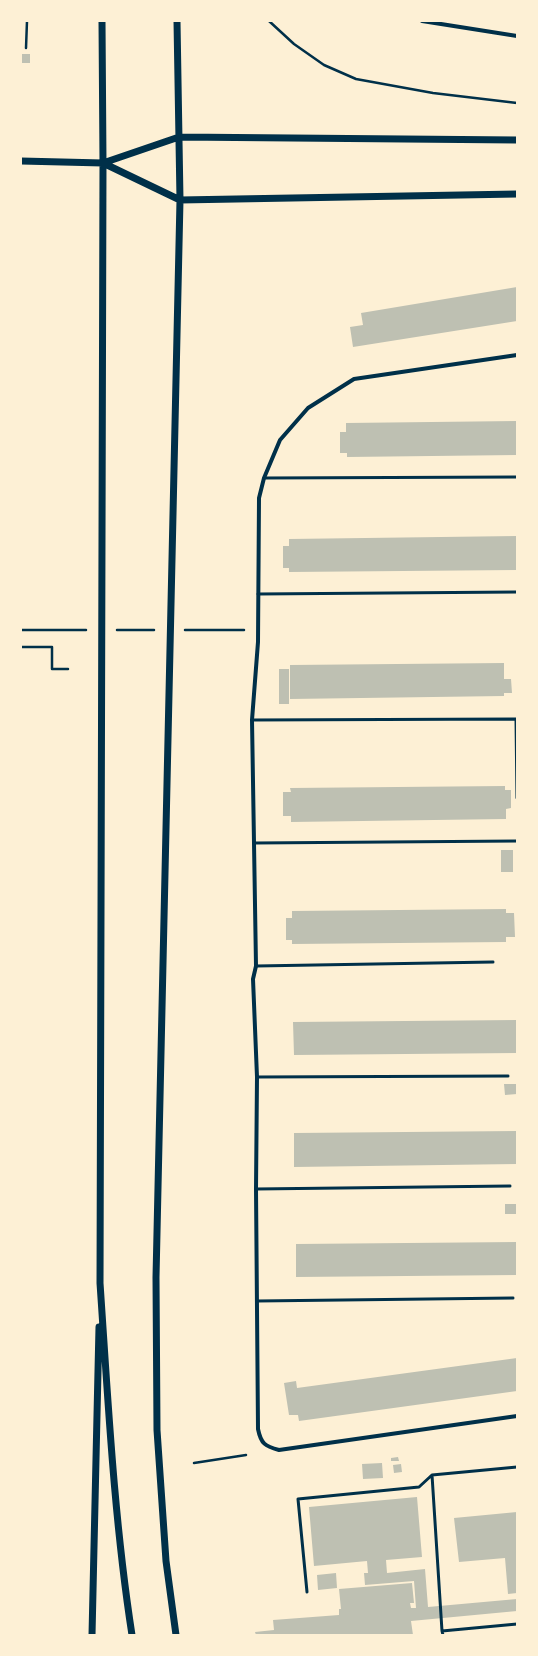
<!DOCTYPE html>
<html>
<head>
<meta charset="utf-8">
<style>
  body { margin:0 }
  #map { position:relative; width:538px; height:1656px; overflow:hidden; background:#fdf0d5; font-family:Manrope,sans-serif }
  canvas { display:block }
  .frame { position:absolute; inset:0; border:22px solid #fdf0d5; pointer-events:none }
</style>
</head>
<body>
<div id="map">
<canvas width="538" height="1656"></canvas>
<div class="frame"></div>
</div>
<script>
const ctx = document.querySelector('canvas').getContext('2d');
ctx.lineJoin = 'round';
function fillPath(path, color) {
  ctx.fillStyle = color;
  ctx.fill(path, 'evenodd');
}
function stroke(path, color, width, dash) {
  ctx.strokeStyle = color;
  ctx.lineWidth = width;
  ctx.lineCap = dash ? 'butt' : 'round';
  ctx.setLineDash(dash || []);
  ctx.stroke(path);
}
const building = new Path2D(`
  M 21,54 L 30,54 L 30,63 L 21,63 Z
  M 517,287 L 517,321 L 353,347 L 350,327 L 363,325 L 361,313 Z
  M 517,421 L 517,455 L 347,457 L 347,453 L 340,453 L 340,432 L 346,432 L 346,423 Z
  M 517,536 L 517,570 L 289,572 L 289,568 L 283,568 L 283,546 L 289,546 L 289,539 Z
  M 504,663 L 504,679 L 511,679 L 512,693 L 504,693 L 504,696 L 290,699 L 290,665 Z
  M 279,669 L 289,669 L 289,704 L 279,704 Z
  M 505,786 L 505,790 L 511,790 L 511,808 L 506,809 L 506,819 L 291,822 L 291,816 L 283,816 L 283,792 L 291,792 L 290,788 Z
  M 501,850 L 513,850 L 513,872 L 501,872 Z
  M 506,909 L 506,913 L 514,913 L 515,937 L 506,937 L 506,942 L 292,944 L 292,940 L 286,940 L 286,918 L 292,918 L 292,911 Z
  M 517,1020 L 517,1053 L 294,1055 L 293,1022 Z
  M 504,1084 L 517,1084 L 517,1094 L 505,1095 Z
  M 517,1131 L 517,1164 L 294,1167 L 294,1133 Z
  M 505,1204 L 517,1204 L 517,1214 L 505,1214 Z
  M 517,1242 L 517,1275 L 296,1277 L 296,1244 Z
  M 517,1358 L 517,1391 L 299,1421 L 298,1415 L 289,1415 L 284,1383 L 296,1381 L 297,1388 Z
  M 398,1457 L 399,1461 L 391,1461 L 391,1458 Z
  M 382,1463 L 383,1478 L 363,1479 L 362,1464 Z
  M 401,1464 L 402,1472 L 394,1473 L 393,1465 Z
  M 417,1497 L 422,1557 L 386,1560 L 387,1573 L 425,1569 L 428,1607 L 517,1599 L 517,1611 L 411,1621 L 413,1635 L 256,1635 L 255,1632 L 274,1630 L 273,1620 L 339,1615 L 339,1609 L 341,1609 L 339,1589 L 412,1583 L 414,1603 L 410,1603 L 411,1608 L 416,1608 L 414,1581 L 365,1585 L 364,1573 L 368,1573 L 367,1561 L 314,1566 L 309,1507 Z
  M 517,1512 L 517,1593 L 508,1594 L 505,1558 L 459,1562 L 454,1518 Z
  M 336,1573 L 337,1588 L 318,1590 L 317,1575 Z`);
const path = new Path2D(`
  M 269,21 L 294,44 L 324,65 L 356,79 L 433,93 L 517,103
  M 26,48 L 27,21
  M 21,630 L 86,630
  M 117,630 L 154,630
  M 185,630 L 244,630
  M 21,647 L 52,647 L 52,669 L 68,669
  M 194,1463 L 246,1455`);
const service = new Path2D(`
  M 264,478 L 517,477
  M 258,594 L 517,592
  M 252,720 L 516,719 L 517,798
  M 255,843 L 517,841
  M 256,966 L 493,962
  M 257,1077 L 508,1076
  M 256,1189 L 510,1186
  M 257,1301 L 513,1298
  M 432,1475 L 442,1631
  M 307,1592 L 298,1499 L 419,1487 L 432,1475 L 517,1467
  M 443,1635 L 442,1631 L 517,1624`);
const minor = new Path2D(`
  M 422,21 L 517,36
  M 517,355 L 354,379 L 308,408 L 280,440 L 264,478 L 259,498 L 258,642 L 252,720 L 256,966 L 253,979 L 257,1077 L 256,1189 L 258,1429 C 261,1444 265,1446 279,1450 L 517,1416`);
const tertiary = new Path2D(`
  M 102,21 L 103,163 L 100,1283 C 108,1400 114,1519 132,1635
  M 21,161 L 103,163 L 179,137 L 517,140
  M 103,163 L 180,200 L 517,194
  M 92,1635 L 99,1327
  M 176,1635 L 166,1561 L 157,1430 L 156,1277 L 180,200 L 177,21`);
fillPath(building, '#bec0b2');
stroke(path, '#003049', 2.5);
stroke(service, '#003049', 3);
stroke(minor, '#003049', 4);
stroke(tertiary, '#003049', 7);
</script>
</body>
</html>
